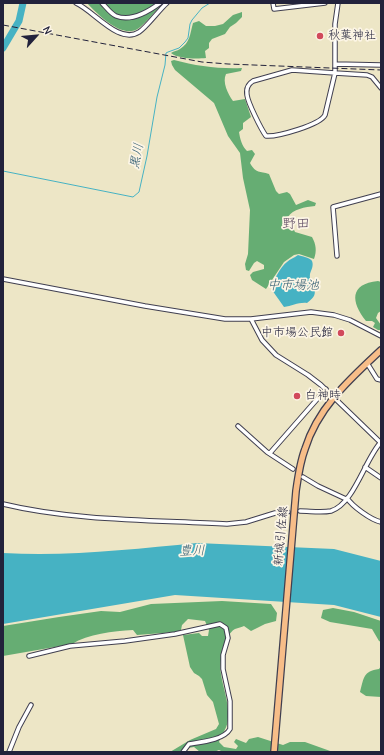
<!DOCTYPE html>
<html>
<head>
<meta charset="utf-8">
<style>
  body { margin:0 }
  #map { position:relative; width:384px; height:755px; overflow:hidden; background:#ede6c6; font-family:"Comic Neue",sans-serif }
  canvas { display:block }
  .frame { position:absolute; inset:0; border:4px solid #22223b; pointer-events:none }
  .north { position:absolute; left:16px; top:16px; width:40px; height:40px; -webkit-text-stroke:3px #fcf5e5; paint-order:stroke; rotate:63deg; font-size:11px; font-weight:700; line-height:16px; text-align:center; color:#22223b }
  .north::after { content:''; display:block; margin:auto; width:14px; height:18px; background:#22223b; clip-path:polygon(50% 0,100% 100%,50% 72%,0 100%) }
</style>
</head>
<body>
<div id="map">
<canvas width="384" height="755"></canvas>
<div class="frame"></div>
<div class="north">N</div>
</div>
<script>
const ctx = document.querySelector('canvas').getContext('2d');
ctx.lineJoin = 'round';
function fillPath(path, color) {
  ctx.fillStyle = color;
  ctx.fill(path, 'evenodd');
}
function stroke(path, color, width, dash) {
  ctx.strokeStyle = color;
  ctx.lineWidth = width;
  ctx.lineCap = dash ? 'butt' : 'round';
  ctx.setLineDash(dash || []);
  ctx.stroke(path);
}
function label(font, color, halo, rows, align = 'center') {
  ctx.font = font + ' "Comic Neue","Klee One",sans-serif';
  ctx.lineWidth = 3.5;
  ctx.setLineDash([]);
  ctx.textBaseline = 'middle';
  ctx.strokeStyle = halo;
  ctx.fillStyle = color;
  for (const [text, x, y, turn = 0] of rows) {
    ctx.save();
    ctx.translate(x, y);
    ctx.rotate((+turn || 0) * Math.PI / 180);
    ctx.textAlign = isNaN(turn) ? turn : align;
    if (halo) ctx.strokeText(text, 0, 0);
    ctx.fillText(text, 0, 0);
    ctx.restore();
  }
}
const forest = new Path2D(`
  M 87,3 L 163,3 C 156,10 147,22 139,28 C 123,40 98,15 87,3 Z
  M 242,12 L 242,17 L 236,23 L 230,27 L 225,34 L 212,39 L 209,43 L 209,48 L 205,51 L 206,58 C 197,59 178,59 171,53 C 174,51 177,51 180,49 C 190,43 190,34 193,23 L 199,21 L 206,26 L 215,26 L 223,24 L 233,15 Z
  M 174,60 C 196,66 219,69 242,68 L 241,71 L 226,74 C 222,82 228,94 233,101 L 245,99 L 251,117 L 243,123 L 243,129 L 239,132 C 240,139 242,146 247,151 L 252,150 L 255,154 L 250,163 C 256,174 260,171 269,174 L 276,191 L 279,194 L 287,192 L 290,194 L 296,205 L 308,200 L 316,203 L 315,206 C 305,207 293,209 288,217 L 295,232 L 312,237 C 316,244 317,251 314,259 L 299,254 L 294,255 L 284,262 L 266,289 L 252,280 L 250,275 L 253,272 L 264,269 L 264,265 L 257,261 L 254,263 L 249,271 L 246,270 L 245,264 L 248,254 L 250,210 L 243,178 L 240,153 L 228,136 L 214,103 L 175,70 L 172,65 L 171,61 Z
  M 378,281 L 381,282 L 381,311 L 378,313 L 376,318 L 381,325 L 380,330 L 378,330 L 373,327 L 375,323 L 372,321 L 366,321 C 351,302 349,284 378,281 Z
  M 222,601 L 271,604 L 277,613 L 276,621 L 265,624 L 251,631 L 244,626 C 242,627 238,628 235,629 C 224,635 219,662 221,674 C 223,688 229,702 228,717 C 228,729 222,732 219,742 L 224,747 L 236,749 L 238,746 L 234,742 L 236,739 L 246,743 L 249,739 L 258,737 L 283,745 L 290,742 L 305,742 L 333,752 L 223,752 L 219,750 L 214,752 L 200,752 L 194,747 L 188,748 L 182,752 L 170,752 L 190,740 L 216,729 L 219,724 L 213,702 L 207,695 L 202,679 L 199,676 L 194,673 L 190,667 L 183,635 L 199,633 L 202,636 L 208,636 L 209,630 L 205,621 L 188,619 L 182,625 L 181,630 L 176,632 L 137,635 L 133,630 C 113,631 88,634 72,644 L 3,656 L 3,626 L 59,617 L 101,611 L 120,612 L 151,604 Z
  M 333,608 L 354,612 L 381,621 L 381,642 L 379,641 L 372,629 L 330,622 L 321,618 L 323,610 Z
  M 381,666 L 381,697 L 366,696 L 360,692 C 364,678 363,671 379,669 Z`);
const water = new Path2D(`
  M 298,255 C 301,256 311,258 312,261 C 314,266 311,270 310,274 C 308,287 324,291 307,303 C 299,302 292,306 284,307 L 272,290 C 272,282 281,266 287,262 C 290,259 294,258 298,255 Z
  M 197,543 L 334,549 L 381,561 L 381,617 L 334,605 L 175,595 L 3,624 L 3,553 C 68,557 133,549 197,543 Z`);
const stream = new Path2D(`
  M 3,171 L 133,197 L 139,192 L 147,156 L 157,97 L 165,65 L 166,53 L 168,52 L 179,48 L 185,42 L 188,38 L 190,24 L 192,20 L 202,8 L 210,3`);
const river = new Path2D(`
  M 3,48 L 19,21 L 23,3`);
const minor = new Path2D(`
  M 76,3 C 94,11 119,45 139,32 C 146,28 159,10 167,3
  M 102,3 C 106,7 111,14 116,16 C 131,22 148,12 160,3
  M 273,3 L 274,9 L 325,3
  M 338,3 L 335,24 L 335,73 L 367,75 L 372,77 L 381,88
  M 335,64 L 381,65
  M 292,70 L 335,73 L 325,115 C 320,125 277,137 266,136 C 261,129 248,103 247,95 C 246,89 248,84 253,81 Z
  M 337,256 L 333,207 L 381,194
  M 3,279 L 145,306 L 225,319 L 251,319 L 311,312 L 334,315 L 350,320 L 381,336
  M 251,319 L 262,340 L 276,355 L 308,375 L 321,385 L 381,443
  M 367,363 L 377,379 L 381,380
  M 238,426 L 267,452 L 293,469
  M 270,453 L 326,389
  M 365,467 L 381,478
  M 303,477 L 318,486 L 346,499
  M 347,498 C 352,506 371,520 381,522
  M 3,504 C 73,521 155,520 227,524 L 246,522 L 275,513 L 288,512
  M 300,511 C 310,511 321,513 331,511 C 354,504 365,459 381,442
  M 29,656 L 70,646 L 125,641 L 175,634 L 220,624 L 226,628 L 228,638 L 223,655 L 223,669 L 230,701 L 230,729 C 224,740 201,742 189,744 L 183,752
  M 9,752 L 19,727 L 31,705`);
const primary = new Path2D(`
  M 274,752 L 296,491 C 298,477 300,462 305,449 C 318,407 350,379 381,350`);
const rail = new Path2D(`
  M 3,25 L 202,62 L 228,64 L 381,70`);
const markers = [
  [320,36,4,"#d1495b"],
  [341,333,4,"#d1495b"],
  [297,396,4,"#d1495b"]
];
const poiNames = [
  ["秋葉神社",328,36],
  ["中市場公民館",333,333,"right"],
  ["白神時",305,396]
];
const streetNames = [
  ["新城引佐線",281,536,-85]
];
const waterNames = [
  ["黒川",137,156,-79],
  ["中市場池",293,285],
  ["豊川",192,551,-2]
];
const quarterNames = [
  ["野田",296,224]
];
fillPath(forest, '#66ad73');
fillPath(water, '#46b2c3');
stroke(stream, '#46b2c3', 1);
stroke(river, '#46b2c3', 7);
stroke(minor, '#403f50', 5.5);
stroke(primary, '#403f50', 8);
stroke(minor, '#fff', 3.5);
stroke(primary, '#f7bd88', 5.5);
stroke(rail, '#22223b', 1, [6, 3]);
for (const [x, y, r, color] of markers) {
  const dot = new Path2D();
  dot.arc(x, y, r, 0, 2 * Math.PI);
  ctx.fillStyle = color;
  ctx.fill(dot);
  stroke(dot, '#fcf5e5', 1.5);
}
label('12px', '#22223b', '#fcf5e5', poiNames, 'left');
label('12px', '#22223b', '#fcf5e5', streetNames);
label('italic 13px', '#305c71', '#fcf5e5', waterNames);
label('14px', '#5e4b64', '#fcf5e5', quarterNames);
</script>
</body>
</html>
